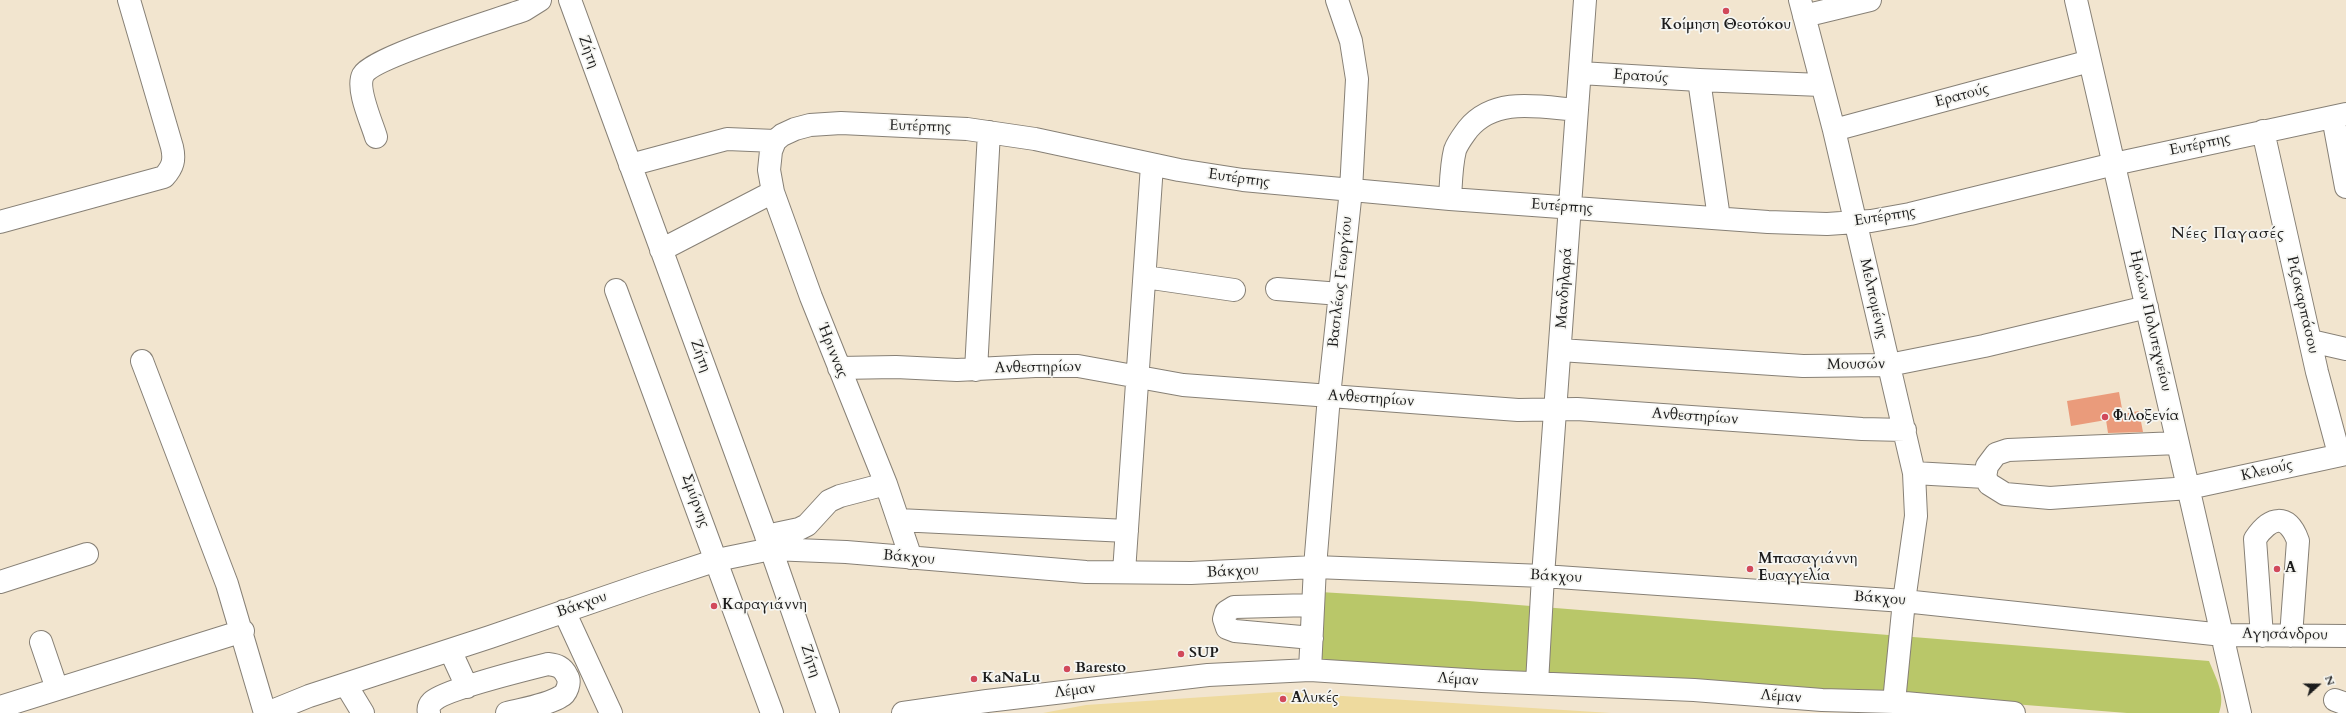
<!DOCTYPE html>
<html>
<head>
<meta charset="utf-8">
<style>
  body { margin:0 }
  #map { position:relative; width:2346px; height:713px; overflow:hidden; background:#f2e5cf; font-family:Cardo,serif }
  canvas { display:block }
  .north { position:absolute; left:2298px; top:665px; width:40px; height:40px; -webkit-text-stroke:3px #f6f6f2; paint-order:stroke; rotate:69deg; font-size:11px; font-weight:700; line-height:16px; text-align:center; color:#1c1c1c }
  .north::after { content:''; display:block; margin:auto; width:14px; height:18px; background:#1c1c1c; clip-path:polygon(50% 0,100% 100%,50% 72%,0 100%) }
</style>
</head>
<body>
<div id="map">
<canvas width="2346" height="713"></canvas>
<div class="north">N</div>
</div>
<script>
const ctx = document.querySelector('canvas').getContext('2d');
ctx.lineJoin = 'round';
function fillPath(path, color) {
  ctx.fillStyle = color;
  ctx.fill(path, 'evenodd');
}
function stroke(path, color, width, dash) {
  ctx.strokeStyle = color;
  ctx.lineWidth = width;
  ctx.lineCap = dash ? 'butt' : 'round';
  ctx.setLineDash(dash || []);
  ctx.stroke(path);
}
function label(font, color, halo, rows, align = 'center') {
  ctx.font = font + ' Cardo,serif';
  ctx.lineWidth = 3.5;
  ctx.setLineDash([]);
  ctx.textBaseline = 'middle';
  ctx.strokeStyle = halo;
  ctx.fillStyle = color;
  for (const [text, x, y, turn = 0] of rows) {
    ctx.save();
    ctx.translate(x, y);
    ctx.rotate((+turn || 0) * Math.PI / 180);
    ctx.textAlign = isNaN(turn) ? turn : align;
    if (halo) ctx.strokeText(text, 0, 0);
    ctx.fillText(text, 0, 0);
    ctx.restore();
  }
}
const green = new Path2D(`
  M 1320,592 L 1469,601 L 2209,661 C 2216,679 2226,694 2219,713 L 2127,713 L 1874,693 L 1315,665 Z`);
const sand = new Path2D(`
  M 1279,692 L 1611,713 L 1043,713 L 1086,705 Z`);
const building = new Path2D(`
  M 2119,392 L 2123,414 L 2139,411 L 2143,432 L 2108,433 L 2106,420 L 2071,426 L 2067,401 Z`);
const minor = new Path2D(`
  M 570,0 L 771,549 L 828,713
  M 1800,0 L 1834,130 L 1914,473 L 1916,516 L 1904,601 L 1894,702
  M 2076,0 L 2240,713
  M 1804,16 L 1870,0
  M 1580,73 L 1699,80 L 1821,85
  M 1699,80 L 1719,218
  M 2333,117 L 2346,187
  M 1834,130 L 2090,61
  M 2263,131 L 2317,372 L 2339,454
  M 376,137 C 372,123 356,89 363,75 C 373,57 497,20 524,10 L 540,0
  M 630,165 L 727,139 L 775,141
  M 1450,199 C 1451,183 1451,166 1455,150 C 1458,142 1463,136 1468,129 C 1495,96 1540,107 1577,110
  M 0,222 L 164,177 C 173,167 175,160 172,147 L 129,0
  M 661,250 L 773,192
  M 1145,277 L 1234,290
  M 1277,289 L 1340,294
  M 616,290 L 772,713
  M 2311,341 L 2346,349
  M 1560,350 L 1803,366 L 1889,365 L 1984,346 L 2147,307
  M 142,361 L 227,584 L 265,713
  M 839,368 L 896,367 L 957,370 L 1035,366 L 1078,366 L 1183,385 L 1518,410 L 1577,409 L 1862,429 L 1905,430
  M 976,370 L 989,132
  M 2178,443 L 2008,450 L 1996,454 L 1987,466 L 1985,477 L 1989,484 L 2005,494 L 2050,498 L 2189,488 L 2346,454
  M 1914,473 L 1985,477
  M 898,520 L 1127,531
  M 766,536 L 799,529 L 807,525 L 829,501 L 840,496 L 886,484
  M 911,558 L 886,484 L 811,297 L 773,192 L 769,170 L 771,151 L 775,141 L 782,135 L 795,129 L 810,125 L 841,123 L 967,129 L 1035,139 L 1179,170 L 1243,180 L 1450,199 L 1768,222 L 1827,224 L 1871,221 L 1910,214 L 2114,164 L 2346,114
  M 1124,572 L 1152,165
  M 0,582 L 87,554
  M 564,611 L 611,713
  M 2262,636 L 2255,539 C 2270,516 2288,513 2298,541 L 2291,636
  M 1312,638 L 1235,631 L 1227,628 L 1224,619 L 1226,612 L 1234,607 L 1313,605
  M 41,642 L 57,689
  M 450,650 L 467,687
  M 1310,670 L 1315,567 L 1329,396 L 1351,190 L 1357,79 L 1351,41 L 1337,0
  M 1537,683 L 1543,576 L 1585,0
  M 346,685 L 363,713
  M 2335,700 L 2346,704
  M 0,707 L 243,631
  M 267,713 L 309,696 L 490,637 L 647,583 L 717,560 L 771,549 L 846,552 L 1086,572 L 1191,573 L 1315,567 L 1543,576 L 1904,601 L 2223,635 L 2346,636
  M 429,713 C 428,709 429,705 432,702 C 443,690 528,669 548,664 C 557,665 563,667 567,676 C 571,682 567,694 560,697 C 547,705 522,709 507,713
  M 903,713 L 987,701 L 1208,675 L 1310,670 L 1482,681 L 1694,690 L 1822,700 L 1894,702 L 2014,713`);
const markers = [
  [1726,11,4,"#d1495b"],
  [2105,417,4,"#d1495b"],
  [1750,569,4,"#d1495b"],
  [2277,569,4,"#d1495b"],
  [714,606,4,"#d1495b"],
  [1181,654,4,"#d1495b"],
  [1067,669,4,"#d1495b"],
  [974,679,4,"#d1495b"],
  [1283,699,4,"#d1495b"]
];
const poiNames = [
  ["Κοίμηση Θεοτόκου",1726,26,"center"],
  ["Φιλοξενία",2113,417],
  ["Μπασαγιάννη",1758,560],
  ["Ευαγγελία",1758,577],
  ["Α",2285,569],
  ["Καραγιάννη",722,606],
  ["SUP",1189,654],
  ["Baresto",1075,669],
  ["KaNaLu",982,679],
  ["Αλυκές",1291,699]
];
const streetNames = [
  ["Ζήτη",588,52,70],
  ["Ερατούς",1641,77,4],
  ["Ερατούς",1962,96,-15],
  ["Ευτέρπης",920,127,2],
  ["Ευτέρπης",2200,145,-12],
  ["Ευτέρπης",1239,179,8],
  ["Ευτέρπης",1562,207,4],
  ["Ευτέρπης",1885,217,-9],
  ["Βασιλέως Γεωργίου",1341,282,-84],
  ["Μανδηλαρά",1565,288,-86],
  ["Μελπομένης",1873,299,77],
  ["Ριζοκαρπάσου",2302,305,77],
  ["Ηρώων Πολυτεχνείου",2150,321,77],
  ["Ήριννας",832,351,68],
  ["Ζήτη",700,356,70],
  ["Μουσών",1856,365,-1],
  ["Ανθεστηρίων",1038,368,-1],
  ["Ανθεστηρίων",1371,399,4],
  ["Ανθεστηρίων",1695,417,4],
  ["Κλειούς",2267,471,-13],
  ["Σμύρνης",695,501,70],
  ["Βάκχου",909,558,5],
  ["Βάκχου",1233,572,-3],
  ["Βάκχου",1556,577,3],
  ["Βάκχου",1880,599,4],
  ["Βάκχου",582,605,-19],
  ["Αγησάνδρου",2285,635,1],
  ["Ζήτη",810,661,71],
  ["Λέμαν",1458,680,4],
  ["Λέμαν",1075,691,-7],
  ["Λέμαν",1781,697,4]
];
const neighbourhoodNames = [
  ["Νέες Παγασές",2228,234]
];
fillPath(green, '#b9c769');
fillPath(sand, '#eeda9e');
fillPath(building, '#ea9b7b');
stroke(minor, '#878076', 24);
stroke(minor, '#fff', 22);
for (const [x, y, r, color] of markers) {
  const dot = new Path2D();
  dot.arc(x, y, r, 0, 2 * Math.PI);
  ctx.fillStyle = color;
  ctx.fill(dot);
  stroke(dot, '#f6f6f2', 1.5);
}
label('bold 15px', '#1c1c1c', '#f6f6f2', poiNames, 'left');
label('15px', '#1c1c1c', '#f6f6f2', streetNames);
ctx.letterSpacing = '1px';
label('16px', '#1c1c1c', '#f6f6f2', neighbourhoodNames);
ctx.letterSpacing = '0px';
</script>
</body>
</html>
